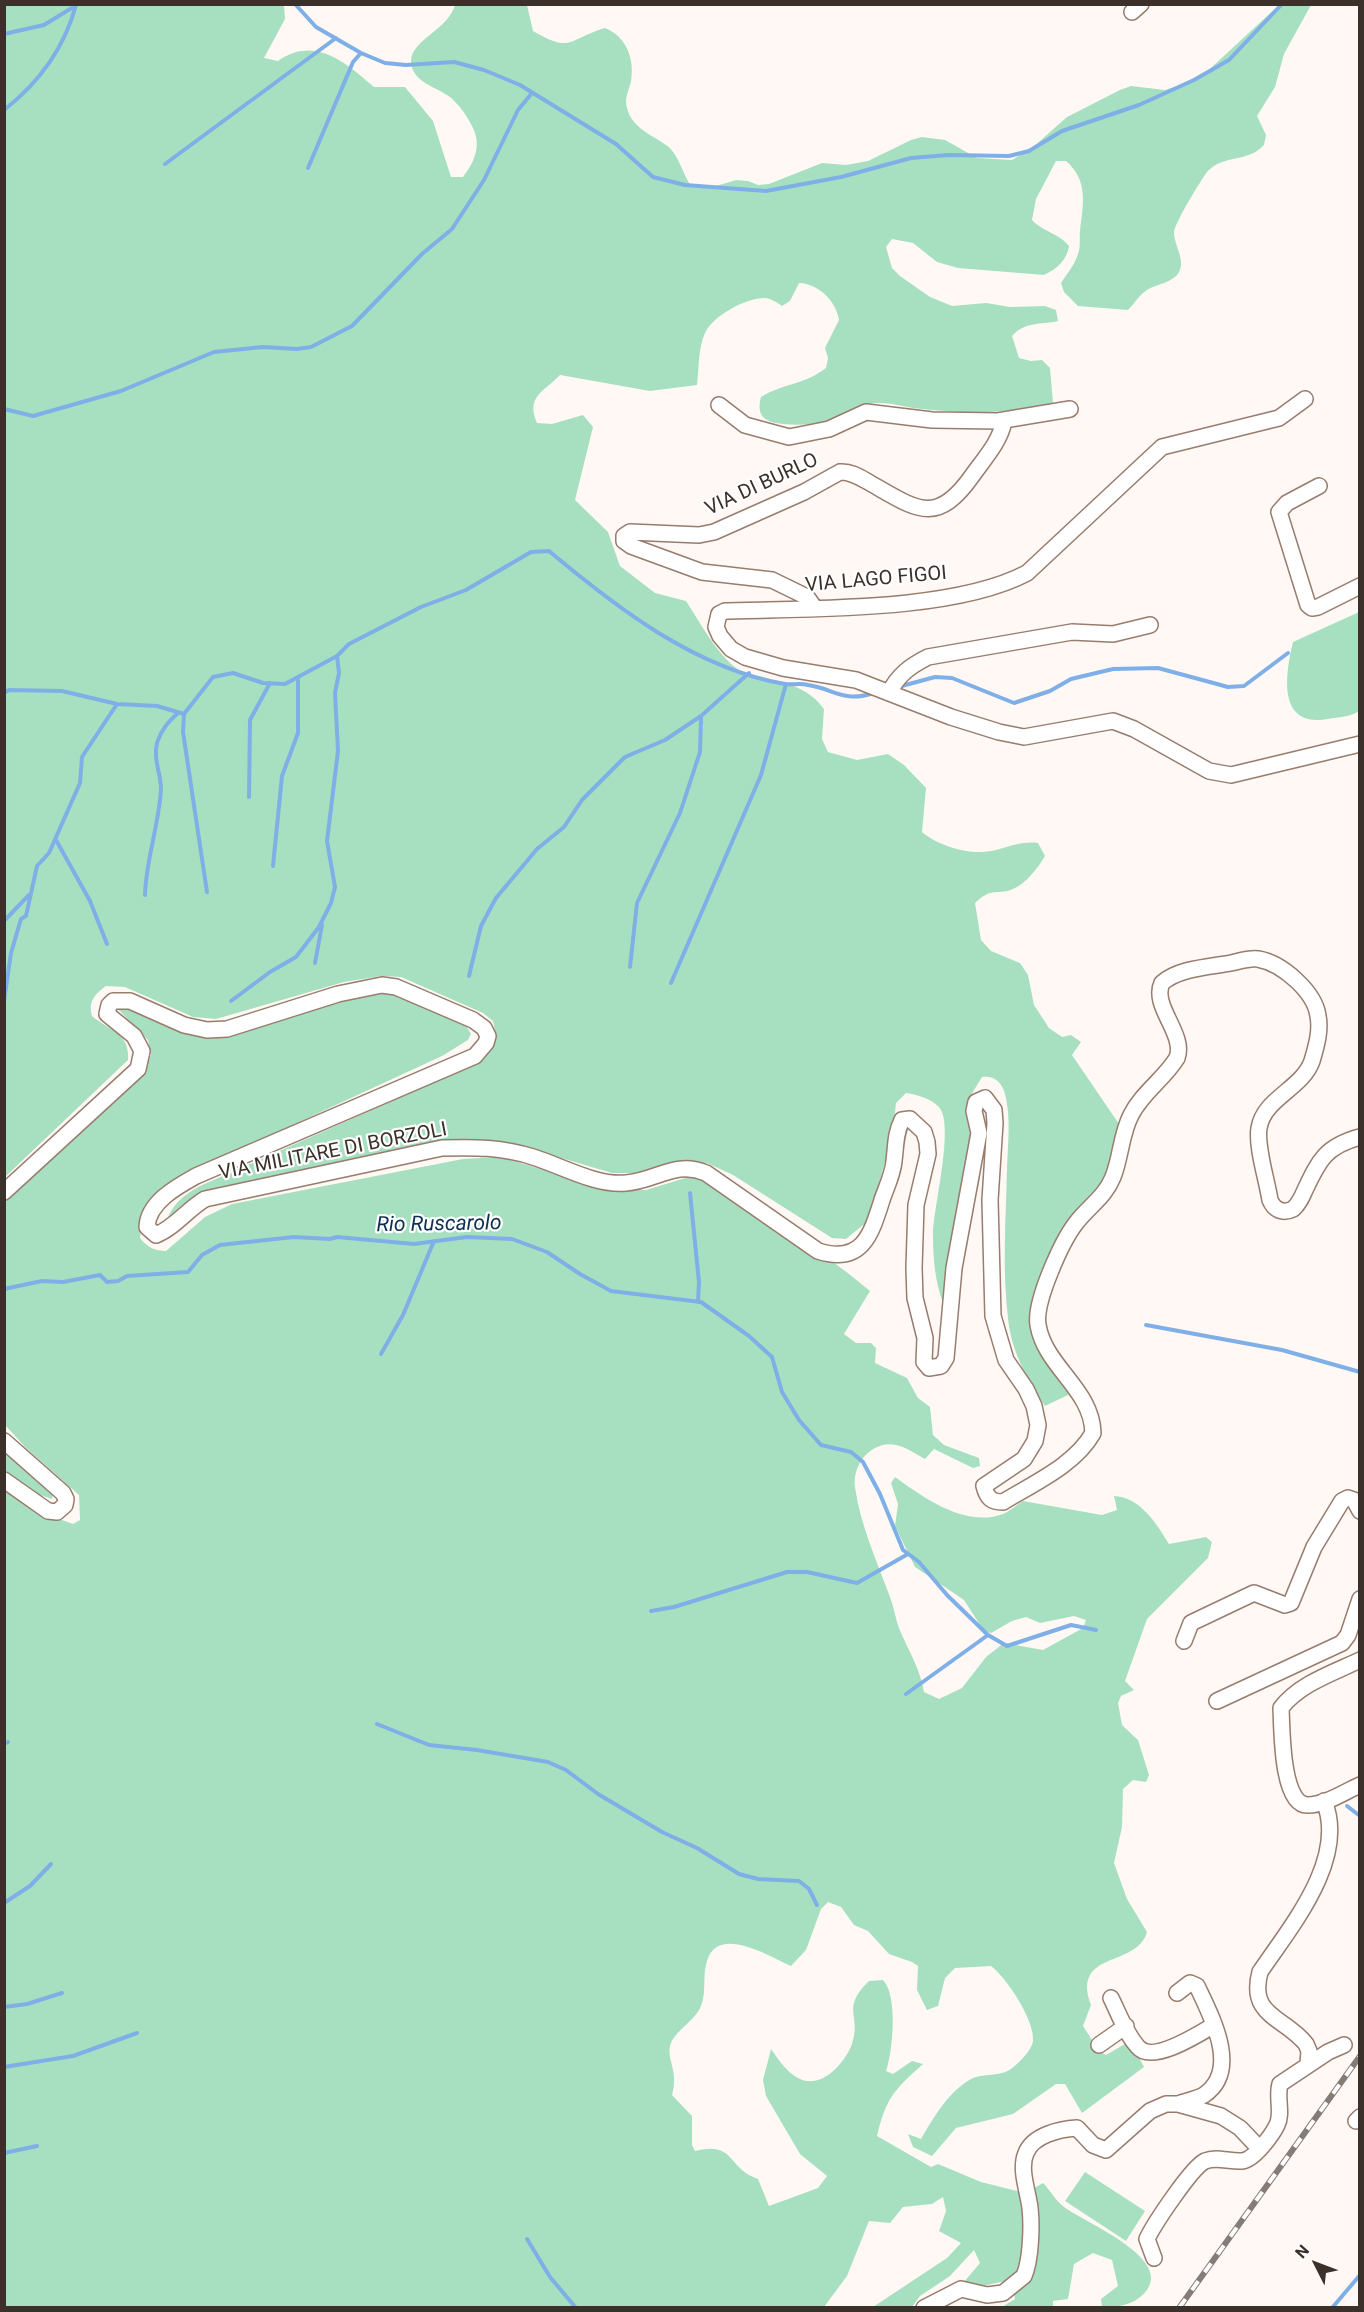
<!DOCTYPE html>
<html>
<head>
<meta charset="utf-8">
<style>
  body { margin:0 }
  #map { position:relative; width:1364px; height:2312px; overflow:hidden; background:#fff8f5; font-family:Roboto,sans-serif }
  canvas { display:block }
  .frame { position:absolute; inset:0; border:6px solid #3c302a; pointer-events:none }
  .north { position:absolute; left:1286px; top:2234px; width:60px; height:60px; -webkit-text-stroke:4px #fff; paint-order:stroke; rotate:312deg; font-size:16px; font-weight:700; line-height:24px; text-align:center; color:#3c302a }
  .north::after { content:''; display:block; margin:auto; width:21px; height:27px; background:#3c302a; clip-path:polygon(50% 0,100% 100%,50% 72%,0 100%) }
</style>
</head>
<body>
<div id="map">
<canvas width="1364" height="2312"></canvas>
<div class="frame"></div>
<div class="north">N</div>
</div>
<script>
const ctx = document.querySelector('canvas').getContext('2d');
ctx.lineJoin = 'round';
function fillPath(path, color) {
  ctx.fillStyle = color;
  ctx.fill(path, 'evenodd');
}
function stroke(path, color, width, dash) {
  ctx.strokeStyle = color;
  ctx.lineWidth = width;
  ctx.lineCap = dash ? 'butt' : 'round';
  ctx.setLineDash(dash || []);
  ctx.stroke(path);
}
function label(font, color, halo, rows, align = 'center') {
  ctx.font = font + ' Roboto,sans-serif';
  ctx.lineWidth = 4.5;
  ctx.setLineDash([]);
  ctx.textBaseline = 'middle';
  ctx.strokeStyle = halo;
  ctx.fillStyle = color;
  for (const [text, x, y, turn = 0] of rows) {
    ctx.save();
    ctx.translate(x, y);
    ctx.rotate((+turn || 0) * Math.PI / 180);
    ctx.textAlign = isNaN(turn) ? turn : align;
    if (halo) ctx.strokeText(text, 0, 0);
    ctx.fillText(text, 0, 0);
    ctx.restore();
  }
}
const green = new Path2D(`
  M 5,5 L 284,5 L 285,19 L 264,58 L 278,61 C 315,35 346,63 374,87 L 405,87 L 433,121 L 451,177 L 463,177 C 475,161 482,145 472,126 C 466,114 460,106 450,97 C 437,87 411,82 411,61 C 412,39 447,31 455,5 L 527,5 L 533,31 C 572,54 568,39 605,28 C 626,36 635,59 631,81 C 629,90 624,99 627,108 C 632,128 652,135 666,145 C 678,153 682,172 690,184 L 702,187 L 713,187 L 736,180 L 748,181 L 758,185 L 769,184 L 822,163 L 846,165 L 868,161 L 911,140 L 922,137 L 945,140 L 977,158 L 1012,160 L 1032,148 L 1067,117 L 1120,90 L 1131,86 L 1165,90 L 1199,79 L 1279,5 L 1311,5 L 1284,54 L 1275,87 L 1257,116 L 1266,135 L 1264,145 C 1248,163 1223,154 1207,172 C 1201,180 1174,224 1174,232 C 1174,246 1186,260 1179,272 C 1173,283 1156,284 1147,290 C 1139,295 1135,303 1128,310 L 1078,306 L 1064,292 L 1061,283 C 1067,274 1075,264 1078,254 C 1081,246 1079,239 1080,231 C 1083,205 1089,181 1066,161 L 1056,161 L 1036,199 L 1032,220 C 1043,232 1059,233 1069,246 C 1067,260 1057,269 1044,275 L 958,268 L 937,262 L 913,243 L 892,239 L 886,247 L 892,268 L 900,276 L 930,297 L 952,306 L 986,303 L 1010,307 L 1045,306 L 1056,310 L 1058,321 C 1041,325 1025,321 1012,336 L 1019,358 L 1031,361 L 1042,360 L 1050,368 L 1053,403 C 1009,414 967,414 922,409 C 907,408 892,402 877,403 C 868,403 856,411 847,414 C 825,424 800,427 776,423 C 761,420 757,412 761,397 C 781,384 804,385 826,368 L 828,358 L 825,348 L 839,320 C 836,301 819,284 799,283 L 790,301 L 782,306 C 776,302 772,299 765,298 C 745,298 713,316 705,333 C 698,348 699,369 697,385 L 650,391 L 560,375 C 542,393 526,397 537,423 L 552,424 L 583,415 L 593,427 L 575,500 L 608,532 L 620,566 L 655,593 L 686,601 C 700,622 721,663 745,673 C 776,686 802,679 824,709 L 822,739 L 828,752 L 857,760 L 888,754 L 904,765 L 926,788 L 922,832 C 936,844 960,852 979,852 C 1000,853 1014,840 1038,843 L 1045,856 C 1038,868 1027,882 1015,888 C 998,897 994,885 975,903 L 981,940 L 991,951 L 1020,963 L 1028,975 L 1034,1005 L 1049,1028 L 1062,1037 L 1071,1035 L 1081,1042 L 1072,1055 L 1119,1124 L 1109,1167 L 1102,1184 L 1039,1283 L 1041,1353 L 1070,1394 L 1045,1406 C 1027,1379 1011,1351 1008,1318 C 1002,1269 1006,1217 1007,1167 C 1008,1143 1011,1117 1005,1094 C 1002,1082 994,1075 982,1077 L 971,1095 L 969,1168 L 943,1303 C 935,1281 933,1259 933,1235 C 933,1209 955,1125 939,1107 C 930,1098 918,1095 906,1093 L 896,1103 L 893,1132 L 869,1220 L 846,1239 L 832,1238 L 733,1175 L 707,1163 L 681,1162 L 642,1173 L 612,1173 L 534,1150 L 470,1142 L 257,1181 L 167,1220 C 173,1203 184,1195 200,1186 L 390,1102 L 484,1056 L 496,1036 L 493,1021 L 483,1013 L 401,977 L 381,976 L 344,982 L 216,1019 L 193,1017 L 125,987 L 106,986 C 95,994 88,1001 92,1016 C 110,1031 130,1033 128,1060 L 5,1177 Z
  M 1359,612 L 1359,711 C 1351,717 1338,717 1328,719 C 1277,728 1285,675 1293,642 Z
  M 369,990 L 394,990 L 464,1022 L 471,1034 L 468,1040 L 442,1056 L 193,1171 L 141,1231 L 140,1238 C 147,1247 155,1251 166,1251 L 205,1217 L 232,1204 L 463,1159 L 499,1157 L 613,1189 L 646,1190 L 695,1175 C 755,1209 817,1246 870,1291 L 844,1334 L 856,1343 L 871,1343 L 876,1348 L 875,1363 L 907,1378 L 918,1398 L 930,1407 L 933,1435 L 944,1445 L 979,1458 L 980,1466 L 973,1468 L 934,1449 L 925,1459 C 916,1454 906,1447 896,1445 C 872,1440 852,1464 855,1487 C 860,1524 877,1562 890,1597 C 894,1607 895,1618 899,1628 C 908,1650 920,1668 924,1692 L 939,1699 L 962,1688 L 986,1657 L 1004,1643 L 1043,1650 L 1083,1628 L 1086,1620 L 1074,1616 L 1040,1623 L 1026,1617 L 1012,1621 L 991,1633 L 984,1631 L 964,1600 L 915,1567 L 895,1526 L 898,1504 L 891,1483 L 895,1477 C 924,1498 966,1528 1003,1514 C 1010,1511 1017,1505 1023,1501 L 1102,1515 L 1117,1510 L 1114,1496 C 1140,1497 1156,1523 1169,1544 L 1206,1537 L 1212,1542 L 1208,1558 L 1147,1619 L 1125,1681 L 1134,1690 L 1121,1696 L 1118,1703 L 1122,1725 L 1138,1740 L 1149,1775 L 1146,1782 L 1133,1780 L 1123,1789 L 1122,1827 L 1114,1863 L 1127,1899 L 1147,1932 C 1137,1968 1071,1950 1091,2005 L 1083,2026 L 1099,2051 L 1106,2055 L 1130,2041 L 1144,2067 L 1082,2113 L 1065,2084 L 1056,2084 L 1013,2114 L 956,2128 L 932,2156 L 913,2147 L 908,2134 L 921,2139 C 933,2118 949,2091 971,2079 C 982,2073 1000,2077 1011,2069 C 1018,2064 1032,2050 1033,2041 C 1035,2021 1007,1978 991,1966 L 955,1968 L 945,1978 L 938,2006 L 927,2010 L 917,1990 L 918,1966 L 912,1962 L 889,1954 L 868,1931 L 854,1925 L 841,1907 L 828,1902 L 821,1909 L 806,1950 L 791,1966 C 770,1957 718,1924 707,1961 C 702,1976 707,1991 701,2006 C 695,2021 674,2031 670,2046 C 667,2061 679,2072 672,2095 L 692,2116 L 692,2145 L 695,2151 C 736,2141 726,2168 758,2179 L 769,2206 L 818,2188 L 827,2176 L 800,2154 L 766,2096 L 763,2080 L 771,2049 C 779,2060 787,2073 800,2079 C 822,2089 845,2063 852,2044 C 862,2015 840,2009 869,1981 L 883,1980 C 898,1995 893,2052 886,2071 L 893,2074 L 912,2061 L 923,2064 C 894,2090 886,2098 877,2136 L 931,2167 L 938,2164 L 981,2182 L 1025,2193 L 1043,2183 C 1051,2191 1055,2200 1064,2207 C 1084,2222 1171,2257 1147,2290 C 1137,2304 1119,2308 1102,2307 L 1101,2299 L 1118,2286 L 1112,2260 L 1093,2253 L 1074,2264 L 1068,2299 L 1053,2301 L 1053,2307 L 1002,2307 L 1015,2299 L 1012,2285 L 1006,2281 L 977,2287 L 964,2282 L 980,2263 L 974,2250 L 950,2276 L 920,2296 L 912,2307 L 873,2307 L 947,2258 L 961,2243 L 939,2231 L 946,2211 L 943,2197 L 932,2204 L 903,2207 L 890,2223 L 869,2221 L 847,2276 L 824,2307 L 5,2307 L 5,1489 L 43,1513 L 73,1524 L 80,1520 L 79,1495 L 26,1448 L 5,1425 L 5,1198 L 143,1073 L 151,1055 L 148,1040 L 116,1007 L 119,1004 L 187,1032 Z
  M 5,1449 L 53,1494 L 52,1499 L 37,1494 L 5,1471 Z
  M 1085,2172 L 1145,2211 L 1126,2241 L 1065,2201 Z`);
const stream = new Path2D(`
  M 295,4 L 316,27 L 361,53 L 385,63 L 406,65 L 454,62 L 484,70 L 520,85 L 616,144 L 653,177 L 685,185 L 766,191 L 841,177 L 911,158 L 948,155 L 1009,156 L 1029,151 L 1062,131 L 1139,105 L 1194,80 L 1229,60 L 1282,4
  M 4,34 L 44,25 L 75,6
  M 4,110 C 40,82 64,49 76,5
  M 165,164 L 336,38
  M 308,168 L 353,62 L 361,53
  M 4,409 L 33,416 L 121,391 L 214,352 L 263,347 L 297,349 L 311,347 L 352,326 L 422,254 L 452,229 L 484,180 L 518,110 L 532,93
  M 898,687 L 935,677 L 952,678 L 1014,703 L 1050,691 L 1071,679 L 1113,669 L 1158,668 L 1228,687 L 1244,686 L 1288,653
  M 4,693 L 9,690 L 62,691 L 117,704 L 157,706 L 184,714 L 213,677 L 233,673 L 263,683 L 285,684 L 337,656 L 349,644 L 421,607 L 466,590 L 531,552 L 549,551 C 617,608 696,669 785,684 C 793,685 801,683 808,685 C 835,689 843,703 874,693
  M 184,714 L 183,732 L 207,892
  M 249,797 L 250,720 L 270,683
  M 56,840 L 90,901 L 107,944
  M 273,866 L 282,776 L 298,733 L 298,679
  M 145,895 C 146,859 159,825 161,789 C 161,774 153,759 157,743 C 161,730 168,722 178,713
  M 4,921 L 29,895
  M 315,963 L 322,925
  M 630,967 L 637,903 L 680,813 L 700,752 L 701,717
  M 469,976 L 481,926 L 496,898 L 537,849 L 564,827 L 582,800 L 625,757 L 665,740 L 701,716 L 749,673
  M 671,983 L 761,775 L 786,684
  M 4,1001 L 11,953 L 21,919 L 26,916 L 37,866 L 49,853 L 80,783 L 82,757 L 117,704
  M 231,1001 L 270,972 L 296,957 L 319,927 L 331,903 L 335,887 L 327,841 L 338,751 L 335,693 L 339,673 L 337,656
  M 690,1193 L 699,1282 L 698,1302
  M 4,1289 L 42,1281 L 63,1282 L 100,1275 L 107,1282 L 118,1281 L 127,1276 L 188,1272 L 202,1255 L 220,1245 L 294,1237 L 330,1239 L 337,1237 L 414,1244 L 467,1237 L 512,1239 L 547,1252 L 580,1274 L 611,1291 L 701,1302 L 749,1336 L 772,1357 L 782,1392 L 799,1420 L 821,1445 L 851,1452 L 863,1462 L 880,1494 L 903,1550 L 919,1562 L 947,1595 L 988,1635 L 1007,1646 L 1071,1625 L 1096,1630
  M 1146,1325 L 1282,1350 L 1360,1372
  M 381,1354 L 403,1315 L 434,1241
  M 651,1611 L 674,1607 L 787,1572 L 807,1572 L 857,1583 L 908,1554
  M 906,1694 L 988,1635
  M 377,1724 L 429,1745 L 477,1750 L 548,1762 L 566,1770 L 598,1794 L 662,1832 L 697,1848 L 739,1874 L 758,1879 L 799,1881 L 809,1889 L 817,1905
  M 4,1744 L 8,1742
  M 1347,1806 L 1360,1816
  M 4,1903 L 30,1886 L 51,1864
  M 4,2007 L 27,2004 L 62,1993
  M 4,2015 L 4,2052
  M 4,2067 L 73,2056 L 137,2033
  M 4,2153 L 37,2146
  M 527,2239 L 550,2277 L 576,2308
  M 1332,2308 L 1360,2275`);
const minor = new Path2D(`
  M 1132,12 L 1141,4
  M 1305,399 L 1279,418 L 1162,447 L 1027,573 C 953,612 810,608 725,611 L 719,614 L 716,627 L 720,636 L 731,649 L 745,657 L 783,668 L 856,680 L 951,717 L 999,732 L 1024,737 L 1113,721 L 1134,729 L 1209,771 L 1231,775 L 1360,744
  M 719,405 L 745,425 L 789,437 L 829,429 L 866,412 L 932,420 L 998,421 L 1070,409
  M 1319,486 L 1287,503 L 1279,512 L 1308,605 L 1312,608 L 1318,607 L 1360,586
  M 814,607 L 807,597 L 772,580 L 702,572 L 631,546 L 624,541 L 624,536 L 630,532 L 699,535 L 714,532 L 804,492 L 840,472 C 851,471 861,478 870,483 C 916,509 936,527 972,476 C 984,459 1000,442 1004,421
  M 889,693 C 898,675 910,666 928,657 L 1072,632 L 1113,634 L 1150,625
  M 4,1192 L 138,1069 L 142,1051 L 134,1036 L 107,1014 L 109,1005 L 113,1001 L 130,1001 L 184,1025 L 207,1030 L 227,1029 L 338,994 L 382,985 L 396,987 L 473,1020 L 484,1028 L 488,1036 L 486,1043 L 475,1056 L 196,1176 C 178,1186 148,1202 147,1227 L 156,1235 C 174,1228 188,1209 205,1199 L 442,1148 C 475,1147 502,1147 533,1157 C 562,1166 596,1186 626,1183 C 656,1181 675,1160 706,1173 L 818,1251 C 862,1265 871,1235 882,1200 C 886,1188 893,1174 894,1161 C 896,1146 895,1134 902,1120 L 910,1119 L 924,1132 L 927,1142 L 928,1154 L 916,1205 L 914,1268 L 915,1298 L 925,1338 L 924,1362 L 929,1368 L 941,1366 L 946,1358 L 954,1268 L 979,1133 L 974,1111 L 976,1102 L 985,1098 L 994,1110 L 995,1123 L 990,1200 L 993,1316 L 1006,1360 L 1026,1389 L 1034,1406 L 1038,1425 L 1035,1441 L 1024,1459 L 984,1486 C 987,1498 991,1502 1003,1502 C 1034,1483 1075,1465 1093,1433 C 1092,1389 1045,1367 1038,1325 C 1034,1302 1062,1241 1076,1223 C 1089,1206 1105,1197 1113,1177 C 1121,1157 1121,1134 1131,1115 C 1142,1093 1164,1079 1177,1058 C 1186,1034 1151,1006 1162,983 C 1179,968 1210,967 1231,963 C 1240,961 1249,958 1258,959 C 1282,963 1315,992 1318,1016 C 1321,1031 1316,1047 1312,1061 C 1302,1089 1264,1098 1259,1128 C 1256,1147 1267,1180 1270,1200 C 1274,1210 1283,1214 1293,1209 C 1299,1204 1302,1197 1305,1190 C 1319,1160 1326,1146 1360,1137
  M 4,1441 L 63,1493 L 66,1499 L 65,1505 L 57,1512 L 48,1511 L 4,1480
  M 1184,1641 L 1191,1623 L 1254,1593 L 1285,1605 L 1291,1603 L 1314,1547 L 1342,1501 L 1348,1498 L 1354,1500 L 1360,1511
  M 1360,1660 C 1333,1673 1299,1684 1281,1708 C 1282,1727 1281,1806 1308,1805 C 1325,1805 1344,1792 1360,1785
  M 1217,1701 L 1342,1643 L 1348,1635 L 1360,1599
  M 1177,1993 L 1190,1983 L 1197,1986 C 1211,2016 1241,2070 1204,2095 C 1197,2099 1186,2101 1178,2104
  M 1111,1998 C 1119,2014 1126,2034 1138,2047 C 1152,2064 1199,2034 1214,2025
  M 1099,2045 L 1126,2026
  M 1308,2064 L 1309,2051 L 1306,2044 C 1285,2017 1248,2017 1260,1972 C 1291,1926 1348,1859 1324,1801
  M 1356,2121 L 1360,2117
  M 1154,2258 L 1147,2239 C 1154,2224 1192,2167 1205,2161 C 1217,2156 1229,2162 1242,2161 C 1254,2160 1272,2135 1277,2125 C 1283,2113 1276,2097 1280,2084 L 1328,2052 L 1344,2045
  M 924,2308 L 961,2289 L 987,2295 L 1003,2293 L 1024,2276 C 1031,2260 1032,2225 1030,2208 C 1028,2191 1019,2169 1026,2153 C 1033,2135 1060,2129 1077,2128 L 1093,2145 L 1106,2150 L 1150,2111 L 1166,2104 L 1178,2104 L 1221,2116 L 1240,2128 L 1259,2148`);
const rail = new Path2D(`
  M 1179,2308 L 1360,2056`);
const streetNames = [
  ["VIA DI BURLO",762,485,-25],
  ["VIA LAGO FIGOI",876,580,-5],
  ["VIA MILITARE DI BORZOLI",333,1152,-11]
];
const waterNames = [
  ["Rio Ruscarolo",439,1225,-1]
];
fillPath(green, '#a7e0c0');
stroke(stream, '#7fafe7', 4);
stroke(minor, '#987c6d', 18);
stroke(minor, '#fff', 15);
stroke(rail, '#867c77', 6);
stroke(rail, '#fff', 4, [11]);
label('20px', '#3c302a', '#fff', streetNames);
label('italic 21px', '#0d2f53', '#fff', waterNames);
</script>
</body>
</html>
